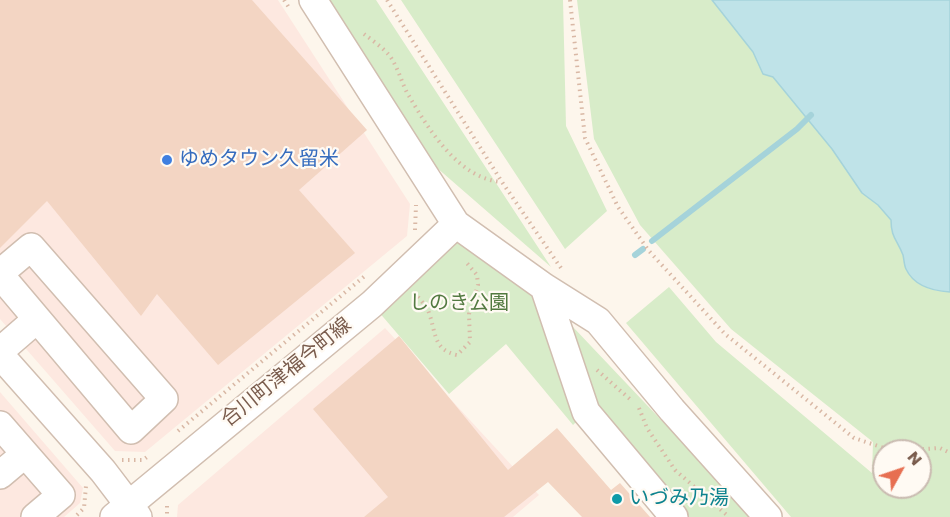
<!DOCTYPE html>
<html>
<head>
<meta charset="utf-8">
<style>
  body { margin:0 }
  #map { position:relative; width:950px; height:517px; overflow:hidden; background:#fdf6ec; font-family:Poppins,sans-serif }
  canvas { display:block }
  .north { position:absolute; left:872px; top:439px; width:60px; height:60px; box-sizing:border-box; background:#fffaf3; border:2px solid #cabbb1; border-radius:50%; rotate:50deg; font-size:16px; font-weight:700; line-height:24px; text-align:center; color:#7a5c4d }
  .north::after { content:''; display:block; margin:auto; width:21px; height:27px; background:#e76f51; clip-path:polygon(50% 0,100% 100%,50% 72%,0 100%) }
</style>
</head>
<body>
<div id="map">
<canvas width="950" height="517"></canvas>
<div class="north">N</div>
</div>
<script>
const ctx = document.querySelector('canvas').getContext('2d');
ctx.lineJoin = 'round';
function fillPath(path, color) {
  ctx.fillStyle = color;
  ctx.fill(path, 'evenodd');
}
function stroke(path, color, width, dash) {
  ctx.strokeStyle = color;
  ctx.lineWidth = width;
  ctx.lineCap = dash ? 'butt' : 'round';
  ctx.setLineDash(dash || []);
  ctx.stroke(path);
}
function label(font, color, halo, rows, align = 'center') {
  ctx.font = font + ' Poppins,"Noto Sans JP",sans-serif';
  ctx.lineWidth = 4.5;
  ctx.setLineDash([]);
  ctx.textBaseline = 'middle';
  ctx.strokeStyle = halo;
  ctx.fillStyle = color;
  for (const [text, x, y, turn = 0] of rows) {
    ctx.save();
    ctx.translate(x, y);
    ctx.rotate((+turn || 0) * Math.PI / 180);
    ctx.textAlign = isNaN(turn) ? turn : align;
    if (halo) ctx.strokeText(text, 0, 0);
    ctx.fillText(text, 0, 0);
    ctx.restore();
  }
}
const commercial = new Path2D(`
  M 0,0 L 278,0 L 410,204 L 407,236 L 145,452 L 115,451 L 0,319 Z
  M 385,328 L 539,495 L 513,517 L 177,517 L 178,505 Z
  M 0,392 L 83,488 L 80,503 L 64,517 L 0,517 Z`);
const green = new Path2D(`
  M 328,0 L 376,0 L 551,267 L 436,167 Z
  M 401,0 L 563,0 L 566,126 L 607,211 L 565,249 Z
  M 577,0 L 712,0 L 753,52 L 763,74 L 773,77 L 832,149 L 862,193 L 878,205 L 891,220 C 891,238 897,239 903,255 C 904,259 904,265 906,269 C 914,286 933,291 950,292 L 950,517 L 791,517 L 626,323 L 669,287 L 716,342 L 872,473 L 873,442 L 731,329 L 640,225 L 594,139 ZM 884,451 L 920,451 L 920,487 L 884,487 Z
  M 456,224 L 544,287 L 586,412 L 573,425 L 506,344 L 449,394 L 372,304 Z
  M 555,308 L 753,517 L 681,517 L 591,404 Z`);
const water = new Path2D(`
  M 712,0 L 950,0 L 950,292 C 933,291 914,286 906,269 C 904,265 904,259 903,255 C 897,239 891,238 891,220 L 878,205 L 862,193 L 832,149 L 773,77 L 763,74 L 753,52 Z`);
const stream = new Path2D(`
  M 652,241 L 797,129 L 811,115
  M 635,255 L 643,249`);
const building = new Path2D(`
  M 0,0 L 252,0 L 367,130 L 299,190 L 355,253 L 218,365 L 157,294 L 141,316 L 47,201 L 0,248 Z
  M 399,336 L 508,470 L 557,428 L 611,490 L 620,483 L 650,517 L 582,517 L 548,482 L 504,517 L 364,517 L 388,497 L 313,409 Z`);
const path = new Path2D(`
  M 284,0 L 290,9
  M 387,0 L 502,182 L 563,271
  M 570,0 L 585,138 L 618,207 L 649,251 L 725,334 L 854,438 L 893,451 L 940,448 L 950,453
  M 364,34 C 372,40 382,47 389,55 C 399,68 401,83 409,96 C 429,130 459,179 502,182
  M 415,230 L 416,205
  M 418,297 C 422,302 427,307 429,313 C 436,332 433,350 457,355 L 470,342 L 469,314 L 478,285 L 477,275 L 465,261
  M 597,370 L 632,401
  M 639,408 L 647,428 L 675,470 L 729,517
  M 178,431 L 366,275
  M 122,460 L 143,460 L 147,457
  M 167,506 L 167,517
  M 77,515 L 84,508 L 86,486`);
const minor = new Path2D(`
  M 313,0 L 456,224 L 544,287 L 598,321 L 672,410 L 768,517
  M 0,273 L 31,247 L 164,399 L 131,430 L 0,275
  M 544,287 L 586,412 L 674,517
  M 0,351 L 37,319
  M 0,355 L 103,471 L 138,517
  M 0,425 L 61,495 L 35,517
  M 0,475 L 25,454
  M 114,517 L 372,304 L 456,224`);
const markers = [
  [167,160,6,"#3f7fe0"],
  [617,499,6,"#0f9aa8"]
];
const shopNames = [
  ["ゆめタウン久留米",179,160]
];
const parkNames = [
  ["しのき公園",459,304]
];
const streetNames = [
  ["合川町津福今町線",287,373,-39]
];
const cultureNames = [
  ["いづみ乃湯",629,499]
];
fillPath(commercial, '#fde8e0');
fillPath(green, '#d8ecc9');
fillPath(water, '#bfe3e8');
stroke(water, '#a5d3da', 1.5);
stroke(stream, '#a5d3da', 6);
fillPath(building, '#f3d5c3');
stroke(minor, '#d1beb0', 30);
stroke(path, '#d9b8a5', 4, [1.5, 4.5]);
stroke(minor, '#fff', 27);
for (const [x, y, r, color] of markers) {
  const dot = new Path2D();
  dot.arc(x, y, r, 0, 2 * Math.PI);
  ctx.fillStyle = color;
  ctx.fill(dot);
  stroke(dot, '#fffaf3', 2);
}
label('20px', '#366cbe', '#fffaf3', shopNames, 'left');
label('20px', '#537a41', '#fffaf3', parkNames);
label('20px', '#7a5c4d', '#fffaf3', streetNames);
label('20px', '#0d838f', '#fffaf3', cultureNames, 'left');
</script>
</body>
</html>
